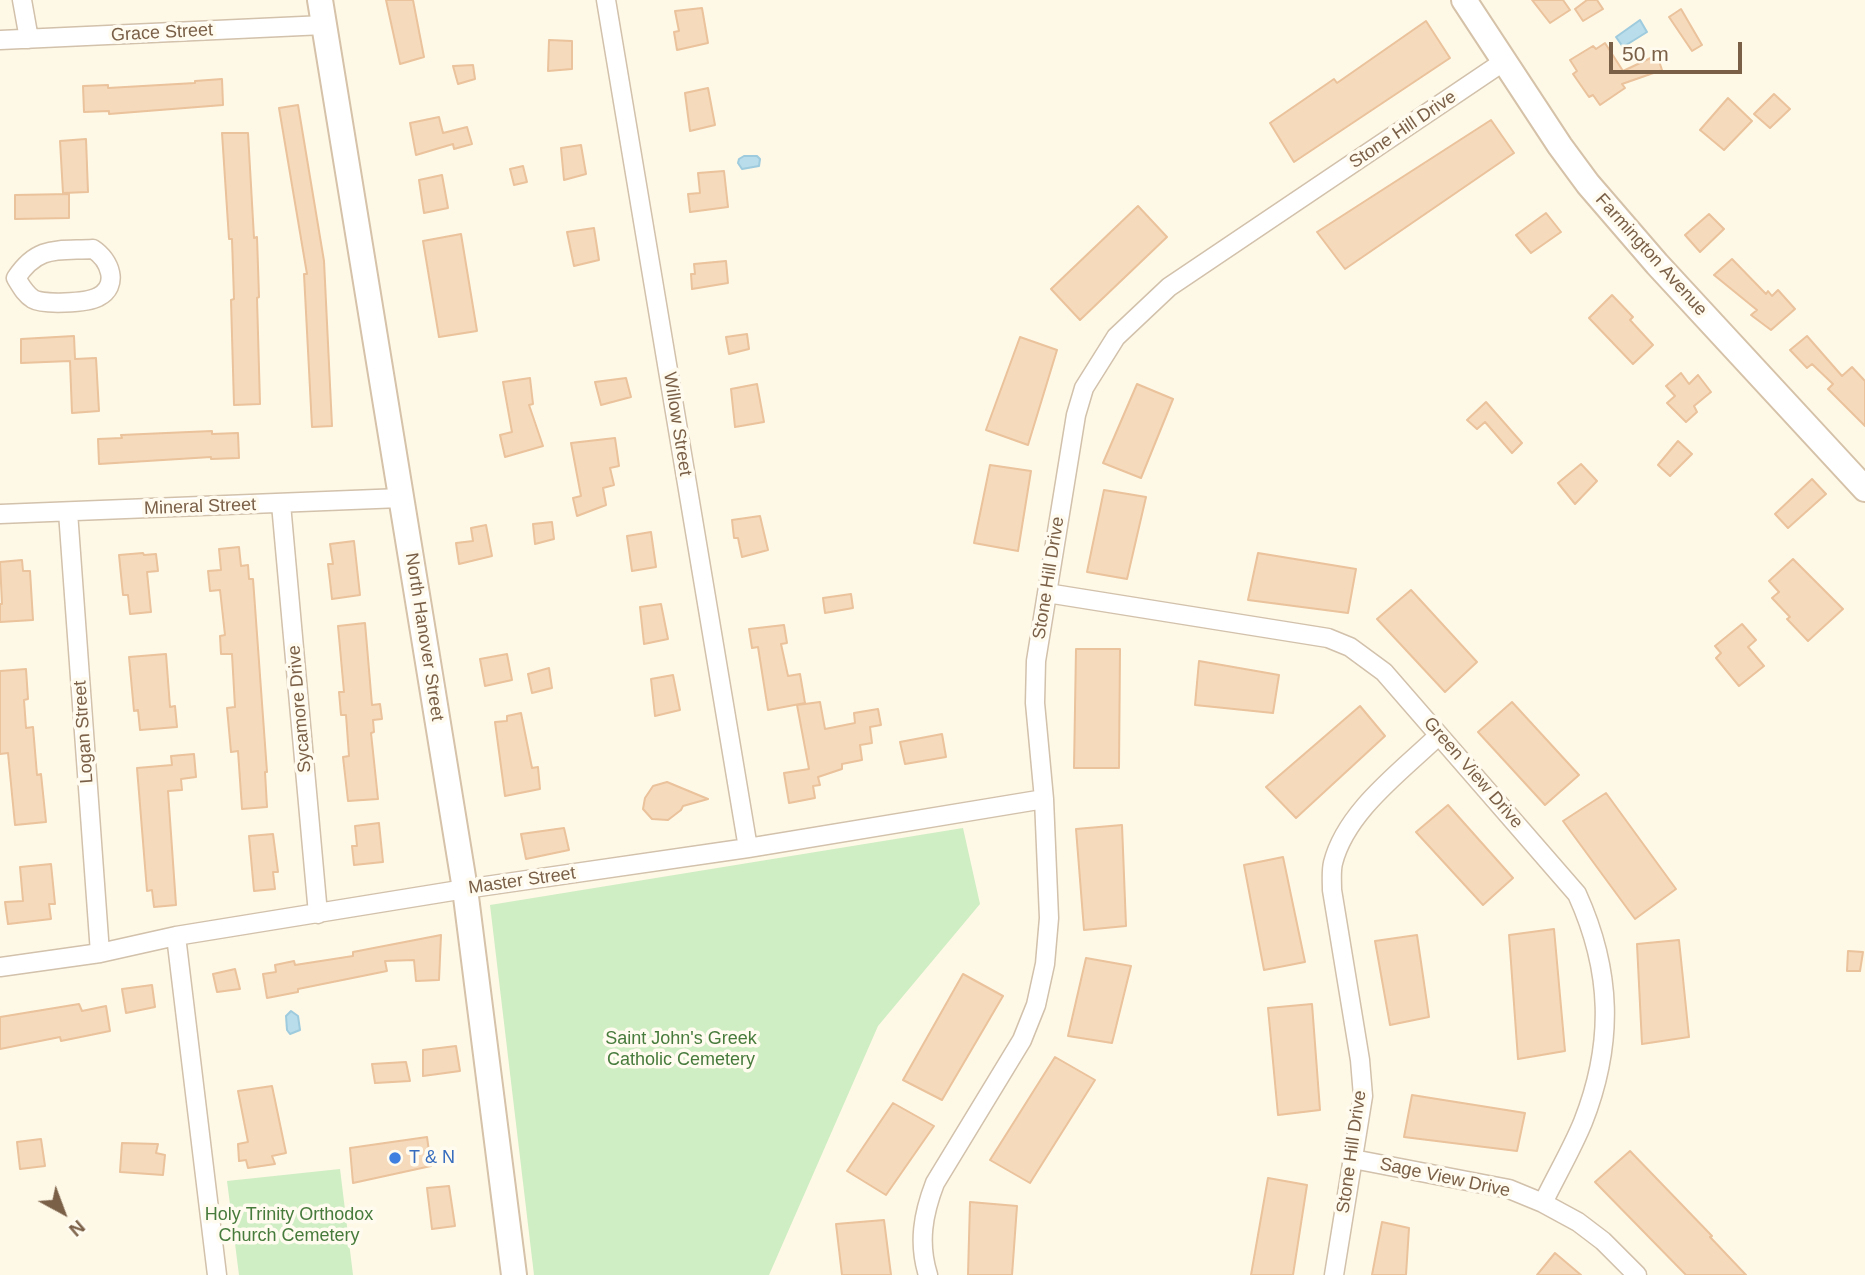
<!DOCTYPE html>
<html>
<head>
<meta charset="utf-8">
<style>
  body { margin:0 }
  #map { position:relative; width:1865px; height:1275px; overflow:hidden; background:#fef8e7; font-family:Arial,sans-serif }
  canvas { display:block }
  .north { position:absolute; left:28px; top:1177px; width:70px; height:70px; -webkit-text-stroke:5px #fffbef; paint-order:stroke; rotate:139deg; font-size:19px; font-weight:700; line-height:28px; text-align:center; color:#7b6048 }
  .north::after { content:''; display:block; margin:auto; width:24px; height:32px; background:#7b6048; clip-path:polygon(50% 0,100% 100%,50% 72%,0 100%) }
  .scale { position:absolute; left:1609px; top:42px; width:133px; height:32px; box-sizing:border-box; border:4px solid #7b6048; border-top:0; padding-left:9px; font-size:21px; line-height:24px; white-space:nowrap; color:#7b6048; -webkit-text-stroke:5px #fffbef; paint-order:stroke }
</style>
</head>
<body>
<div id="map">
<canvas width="1865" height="1275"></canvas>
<div class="north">N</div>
<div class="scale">50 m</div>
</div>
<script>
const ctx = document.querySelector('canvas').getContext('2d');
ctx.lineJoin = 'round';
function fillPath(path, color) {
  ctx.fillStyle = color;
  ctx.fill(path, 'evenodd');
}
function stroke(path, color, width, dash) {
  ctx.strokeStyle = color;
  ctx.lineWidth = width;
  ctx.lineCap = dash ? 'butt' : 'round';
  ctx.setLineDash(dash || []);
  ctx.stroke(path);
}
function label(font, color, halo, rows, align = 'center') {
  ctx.font = font + ' Arial,sans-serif';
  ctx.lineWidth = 7;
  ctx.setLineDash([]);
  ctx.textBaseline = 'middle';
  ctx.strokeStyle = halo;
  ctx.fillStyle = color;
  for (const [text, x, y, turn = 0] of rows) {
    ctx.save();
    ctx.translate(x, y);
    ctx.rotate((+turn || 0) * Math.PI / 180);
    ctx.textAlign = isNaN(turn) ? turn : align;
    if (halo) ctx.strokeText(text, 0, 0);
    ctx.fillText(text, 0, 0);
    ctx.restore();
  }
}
const green = new Path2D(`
  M 963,828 L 980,904 L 878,1026 L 769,1275 L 534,1275 L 490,905 Z
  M 340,1169 L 353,1275 L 239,1275 L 227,1181 Z`);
const water = new Path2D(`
  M 1640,20 L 1647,32 L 1623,47 L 1616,37 Z
  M 744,156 L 757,156 L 760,159 L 759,166 L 742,169 L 738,163 L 739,159 Z
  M 291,1011 L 298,1016 L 300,1030 L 290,1034 L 287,1030 L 286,1016 Z`);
const building = new Path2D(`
  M 386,0 L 413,0 L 424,57 L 400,64 Z
  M 1532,0 L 1563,0 L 1570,10 L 1550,23 Z
  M 1587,0 L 1597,0 L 1603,9 L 1583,21 L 1575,9 Z
  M 702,8 L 708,43 L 677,50 L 674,32 L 679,31 L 675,11 Z
  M 1681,9 L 1702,45 L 1692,51 L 1669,17 Z
  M 1426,21 L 1450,58 L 1294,162 L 1270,123 L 1334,79 L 1337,83 Z
  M 549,40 L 572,41 L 572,69 L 548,71 Z
  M 1605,43 L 1623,71 L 1657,55 L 1662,70 L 1622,84 L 1625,88 L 1600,105 L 1593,95 L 1589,97 L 1573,74 L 1577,71 L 1570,60 L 1593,46 L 1596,49 Z
  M 473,65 L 475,79 L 458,84 L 453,66 Z
  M 222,79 L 223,105 L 109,114 L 109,111 L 84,112 L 83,86 L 108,85 L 108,88 L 195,83 L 195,81 Z
  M 708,88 L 715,125 L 690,131 L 685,93 Z
  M 1774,94 L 1790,109 L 1770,128 L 1754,114 Z
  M 1728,98 L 1752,121 L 1724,150 L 1700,130 Z
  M 298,105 L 324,261 L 332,426 L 312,427 L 304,274 L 307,274 L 279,108 Z
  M 439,117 L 443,133 L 467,127 L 472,144 L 454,149 L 453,144 L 416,155 L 410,123 Z
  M 1491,120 L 1514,153 L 1345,269 L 1317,232 Z
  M 222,133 L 248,133 L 254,238 L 257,237 L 259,297 L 257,298 L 260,404 L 234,405 L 231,300 L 234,299 L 232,239 L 229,239 Z
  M 86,139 L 88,192 L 63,193 L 60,141 Z
  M 581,145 L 586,174 L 564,180 L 561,148 Z
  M 523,166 L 527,182 L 514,185 L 510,169 Z
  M 724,171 L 728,207 L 690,212 L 688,194 L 700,193 L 698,173 Z
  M 442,175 L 448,208 L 424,213 L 419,180 Z
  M 69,194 L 69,218 L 15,219 L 15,195 Z
  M 1138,206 L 1167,237 L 1080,320 L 1051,289 Z
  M 1546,213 L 1561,232 L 1531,253 L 1516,235 Z
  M 1709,214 L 1724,229 L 1700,252 L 1685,235 Z
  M 594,228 L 599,260 L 574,266 L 567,232 Z
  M 461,234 L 477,331 L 439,337 L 423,241 Z
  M 1732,259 L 1766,294 L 1768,291 L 1772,296 L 1778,290 L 1795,309 L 1771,330 L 1751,315 L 1757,310 L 1714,275 Z
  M 726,261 L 728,283 L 692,289 L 691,274 L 695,274 L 694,264 Z
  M 1612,295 L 1633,317 L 1630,320 L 1653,345 L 1633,364 L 1589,318 Z
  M 747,334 L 749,349 L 729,354 L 726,337 Z
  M 74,336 L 75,359 L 96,358 L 99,411 L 72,413 L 70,361 L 21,363 L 21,339 Z
  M 1807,336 L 1842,376 L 1852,367 L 1865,381 L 1865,426 L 1828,389 L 1833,384 L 1812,364 L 1807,368 L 1790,350 Z
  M 1020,337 L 1057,350 L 1028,445 L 986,430 Z
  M 1681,373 L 1689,384 L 1698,375 L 1711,392 L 1694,406 L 1697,412 L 1686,422 L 1667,403 L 1675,396 L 1666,386 Z
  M 530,378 L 533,404 L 529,405 L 543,446 L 505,457 L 500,435 L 512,432 L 503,382 Z
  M 626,378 L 631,397 L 601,405 L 595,382 Z
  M 757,384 L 764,422 L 735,427 L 731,389 Z
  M 1137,384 L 1173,399 L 1141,478 L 1103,463 Z
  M 1486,402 L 1522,443 L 1512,453 L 1485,422 L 1477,429 L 1467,420 Z
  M 212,431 L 212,434 L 238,433 L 239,458 L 211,459 L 211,457 L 99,464 L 98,439 L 122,438 L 121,435 Z
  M 615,438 L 619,466 L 610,468 L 614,485 L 603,488 L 606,505 L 577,516 L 573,498 L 581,496 L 571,443 Z
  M 1678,441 L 1692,454 L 1670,476 L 1658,465 Z
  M 1581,464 L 1597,481 L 1575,504 L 1558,483 Z
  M 990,465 L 1031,471 L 1018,551 L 974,543 Z
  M 1812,479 L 1826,494 L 1788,528 L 1775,514 Z
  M 1104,490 L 1146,497 L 1127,579 L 1087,572 Z
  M 760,516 L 768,550 L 742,557 L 738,538 L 734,538 L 732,520 Z
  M 552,522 L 554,539 L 535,544 L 533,524 Z
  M 486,525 L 492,556 L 459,564 L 456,543 L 473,541 L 471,528 Z
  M 651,532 L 656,567 L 632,571 L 627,536 Z
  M 354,541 L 360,595 L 332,599 L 328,564 L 333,564 L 330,544 Z
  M 239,547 L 241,566 L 248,565 L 249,579 L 253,579 L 267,772 L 265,772 L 267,807 L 242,809 L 238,751 L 231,752 L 227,708 L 235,707 L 232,654 L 221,654 L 220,636 L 225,635 L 220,590 L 210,591 L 208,571 L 221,570 L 219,549 Z
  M 143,553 L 144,555 L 156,554 L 158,571 L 147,572 L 151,612 L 130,614 L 128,595 L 123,595 L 119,555 Z
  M 1258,553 L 1356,569 L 1348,613 L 1248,600 Z
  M 1793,559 L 1843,609 L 1808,641 L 1787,619 L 1790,617 L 1772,598 L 1779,592 L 1769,581 Z
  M 22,560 L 23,571 L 30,571 L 33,620 L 0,622 L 0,604 L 2,604 L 0,562 Z
  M 1411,590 L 1477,662 L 1445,692 L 1377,619 Z
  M 851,594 L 853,608 L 825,613 L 823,598 Z
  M 661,604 L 668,639 L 644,644 L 640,607 Z
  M 365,623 L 372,705 L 380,704 L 382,719 L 373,720 L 374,732 L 371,733 L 378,799 L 348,801 L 343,757 L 349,756 L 346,715 L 341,715 L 339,692 L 344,692 L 338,626 Z
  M 1742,624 L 1756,640 L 1748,647 L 1764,666 L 1739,686 L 1716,658 L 1721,653 L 1715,646 Z
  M 784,625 L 787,643 L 781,644 L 788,676 L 800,674 L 805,703 L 768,710 L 758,647 L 752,648 L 749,629 Z
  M 1076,649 L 1120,649 L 1119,768 L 1074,768 Z
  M 166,654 L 170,707 L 175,706 L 177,727 L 140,730 L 138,710 L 134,711 L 129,657 Z
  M 507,654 L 512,680 L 485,686 L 480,659 Z
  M 1199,661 L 1279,675 L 1273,713 L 1195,705 Z
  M 549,668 L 552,688 L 532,693 L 528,674 Z
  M 26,669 L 28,699 L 24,700 L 26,728 L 33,727 L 37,775 L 41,774 L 46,822 L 15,825 L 8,753 L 0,754 L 0,671 Z
  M 673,675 L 680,710 L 655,716 L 651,679 Z
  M 820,702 L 825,729 L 855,723 L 854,713 L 878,709 L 881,725 L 870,727 L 872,743 L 860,745 L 862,760 L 842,764 L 842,769 L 818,777 L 820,785 L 813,786 L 815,798 L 789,803 L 784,773 L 809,769 L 797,705 Z
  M 1512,702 L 1579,775 L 1545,805 L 1478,732 Z
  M 1360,706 L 1385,736 L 1296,818 L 1266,787 Z
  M 521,713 L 532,768 L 538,767 L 540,789 L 505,796 L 495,722 L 507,721 L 507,716 Z
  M 942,734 L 946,757 L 905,764 L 900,742 Z
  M 194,754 L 196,777 L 181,779 L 182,790 L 168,791 L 176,905 L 154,907 L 152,890 L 147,891 L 137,768 L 172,765 L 171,756 Z
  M 667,782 L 708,799 L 683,806 L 681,810 L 668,820 L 652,819 L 643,809 L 645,798 L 653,786 Z
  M 1606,793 L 1676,889 L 1635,919 L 1563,821 Z
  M 1448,805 L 1513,878 L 1483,905 L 1416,832 Z
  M 379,823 L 383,862 L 354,865 L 352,846 L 357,846 L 355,826 Z
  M 1122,825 L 1126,926 L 1084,930 L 1076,829 Z
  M 564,828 L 569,850 L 526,859 L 521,834 Z
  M 273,834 L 278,872 L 273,872 L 275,889 L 254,891 L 249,836 Z
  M 1283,857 L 1305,962 L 1264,970 L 1244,865 Z
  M 51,864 L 55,904 L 49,904 L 51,919 L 8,924 L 5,902 L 23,901 L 20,867 Z
  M 1554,929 L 1565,1051 L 1518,1059 L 1509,935 Z
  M 441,935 L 439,980 L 416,981 L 414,960 L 385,961 L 387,971 L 298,989 L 298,992 L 267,998 L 263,974 L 276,972 L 275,965 L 294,961 L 295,965 L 353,956 L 353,952 Z
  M 1417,935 L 1429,1017 L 1390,1025 L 1375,941 Z
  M 1679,940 L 1689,1037 L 1642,1044 L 1637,944 Z
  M 1848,951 L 1863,952 L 1860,971 L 1847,971 Z
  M 1086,958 L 1131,966 L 1112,1043 L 1068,1036 Z
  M 235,969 L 240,989 L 217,992 L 213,974 Z
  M 963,974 L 1003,996 L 942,1100 L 903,1080 Z
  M 152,985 L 155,1007 L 126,1013 L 122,989 Z
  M 79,1004 L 82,1011 L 106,1006 L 110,1031 L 61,1041 L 60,1037 L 0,1049 L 0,1017 Z
  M 1312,1004 L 1320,1110 L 1278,1115 L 1268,1008 Z
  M 456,1046 L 460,1071 L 423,1076 L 423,1050 Z
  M 1055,1057 L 1095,1080 L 1030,1183 L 990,1160 Z
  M 406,1062 L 410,1081 L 375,1083 L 372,1064 Z
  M 272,1086 L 286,1153 L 272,1156 L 275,1164 L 248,1168 L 246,1160 L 239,1161 L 238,1144 L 248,1142 L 238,1091 Z
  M 1412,1095 L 1525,1113 L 1517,1151 L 1404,1137 Z
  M 893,1103 L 934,1126 L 886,1195 L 847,1171 Z
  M 427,1137 L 431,1166 L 353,1183 L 350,1148 Z
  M 41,1139 L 45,1166 L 20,1169 L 17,1142 Z
  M 122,1143 L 158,1144 L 156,1153 L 165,1155 L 163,1175 L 120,1172 Z
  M 1630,1151 L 1712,1236 L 1710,1237 L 1746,1275 L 1686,1275 L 1595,1182 Z
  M 1268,1178 L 1307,1185 L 1293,1275 L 1251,1275 Z
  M 449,1186 L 455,1226 L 432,1229 L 427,1188 Z
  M 970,1202 L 1017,1206 L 1012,1275 L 968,1275 Z
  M 884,1220 L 891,1275 L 842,1275 L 836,1224 Z
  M 1382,1222 L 1409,1228 L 1406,1275 L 1372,1275 Z
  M 1555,1253 L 1581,1275 L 1537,1275 Z`);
const street = new Path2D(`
  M 22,0 L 29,39
  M 606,0 L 748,848
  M 0,40 L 324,25
  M 93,249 C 110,260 120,286 98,297 C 87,303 43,305 33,299 C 25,294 21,286 16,278 C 38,245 57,251 93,249 Z
  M 281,504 L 318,914
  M 68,512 L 100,953
  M 0,514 L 401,498
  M 1047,593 L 1328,638 L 1350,647 L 1384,672 L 1577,894 C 1612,971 1614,1043 1583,1122 C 1572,1149 1556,1176 1543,1203
  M 176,936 L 217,1275
  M 0,967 L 100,953 L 176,936 L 465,889 L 748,848 L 1044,799
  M 1353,1159 L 1509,1189 L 1543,1203 L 1578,1222 L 1603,1241 L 1637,1275
  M 928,1275 C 918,1243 923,1214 935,1183 L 1022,1040 L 1036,1005 L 1045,964 L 1049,918 L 1044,799 L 1035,703 L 1036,661 L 1076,415 L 1084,388 L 1116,337 L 1169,287 L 1503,62
  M 1334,1275 L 1363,1096 L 1360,1060 L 1332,890 C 1332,881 1331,871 1333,863 C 1346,811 1402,771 1439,735`);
const secondary = new Path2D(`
  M 320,0 L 465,889 L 514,1275
  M 1464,0 L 1560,146 L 1588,184 L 1657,264 L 1865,489`);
const markers = [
  [395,1158,7,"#3f7fe0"]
];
const streetNames = [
  ["Grace Street",162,33,-3],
  ["Stone Hill Drive",1403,130,-34],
  ["Farmington Avenue",1651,255,48],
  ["Willow Street",677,424,81],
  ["Mineral Street",200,507,-2],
  ["Stone Hill Drive",1049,578,-81],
  ["North Hanover Street",424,637,81],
  ["Sycamore Drive",300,709,-95],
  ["Logan Street",84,732,-94],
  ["Green View Drive",1473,773,49],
  ["Master Street",522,881,-8],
  ["Stone Hill Drive",1352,1152,-82],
  ["Sage View Drive",1445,1178,12]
];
const parkNames = [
  ["Saint John's Greek",681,1039],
  ["Catholic Cemetery",681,1060],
  ["Holy Trinity Orthodox",289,1215],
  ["Church Cemetery",289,1236]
];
const shopNames = [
  ["T & N",409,1158]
];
fillPath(green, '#cfeec3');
fillPath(water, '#b9ddea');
stroke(water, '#9ecbdd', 2);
fillPath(building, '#f6dabc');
stroke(building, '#eac29b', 2);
stroke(street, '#d2c1ab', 21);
stroke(secondary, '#d5c2a8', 28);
stroke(street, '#fff', 18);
stroke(secondary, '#fff', 24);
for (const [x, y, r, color] of markers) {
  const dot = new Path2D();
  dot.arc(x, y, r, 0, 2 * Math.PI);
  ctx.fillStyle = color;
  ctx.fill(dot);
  stroke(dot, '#fffbef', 2.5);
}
label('18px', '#7b6048', '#fffbef', streetNames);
label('18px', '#477b3c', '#fffbef', parkNames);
label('18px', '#366cbe', '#fffbef', shopNames, 'left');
</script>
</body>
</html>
